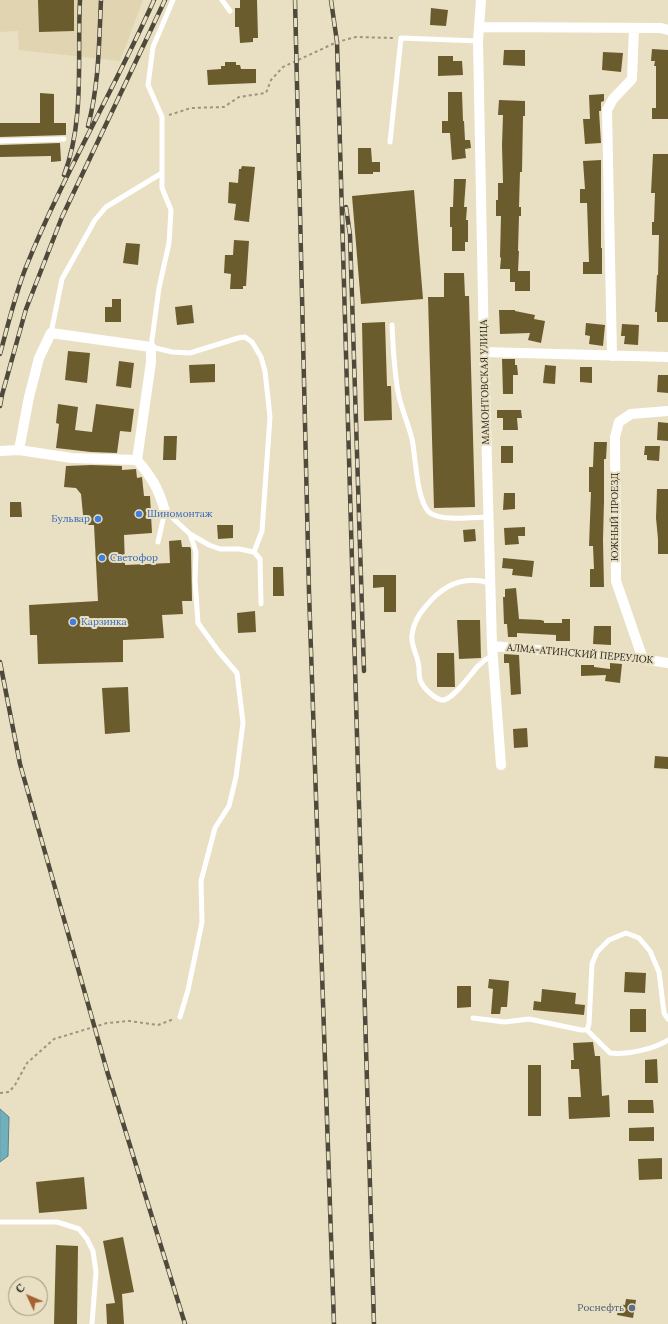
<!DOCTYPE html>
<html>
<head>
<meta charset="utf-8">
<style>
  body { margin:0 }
  #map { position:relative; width:668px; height:1324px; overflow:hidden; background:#e9dfc3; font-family:Lora,serif }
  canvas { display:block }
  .north { position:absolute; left:8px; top:1276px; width:40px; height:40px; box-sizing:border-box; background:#e9dfc3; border:1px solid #99917d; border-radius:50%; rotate:314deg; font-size:11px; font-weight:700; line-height:16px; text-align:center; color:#201d13 }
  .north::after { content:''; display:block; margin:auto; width:14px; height:18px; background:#a56230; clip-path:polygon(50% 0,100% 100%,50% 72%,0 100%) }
</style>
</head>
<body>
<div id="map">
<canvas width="668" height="1324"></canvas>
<div class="north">С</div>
</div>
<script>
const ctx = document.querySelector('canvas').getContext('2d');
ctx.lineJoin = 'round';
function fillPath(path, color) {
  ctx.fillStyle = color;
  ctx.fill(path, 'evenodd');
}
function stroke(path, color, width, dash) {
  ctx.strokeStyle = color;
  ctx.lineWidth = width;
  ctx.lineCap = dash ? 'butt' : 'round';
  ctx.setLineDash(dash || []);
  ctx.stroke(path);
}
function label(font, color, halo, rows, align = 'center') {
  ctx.font = font + ' Lora,serif';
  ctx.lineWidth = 4;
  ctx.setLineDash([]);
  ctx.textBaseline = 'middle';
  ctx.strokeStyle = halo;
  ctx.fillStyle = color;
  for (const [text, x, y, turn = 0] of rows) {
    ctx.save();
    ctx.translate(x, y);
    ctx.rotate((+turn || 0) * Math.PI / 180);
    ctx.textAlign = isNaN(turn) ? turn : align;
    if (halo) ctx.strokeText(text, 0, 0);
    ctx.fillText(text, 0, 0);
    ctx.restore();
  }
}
const built = new Path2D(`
  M 0,0 L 143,0 L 120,61 L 19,50 L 18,31 L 0,32 Z`);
const water = new Path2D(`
  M 0,1109 L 9,1117 L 8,1156 L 0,1162 Z`);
const building = new Path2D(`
  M 38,0 L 74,0 L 74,31 L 39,32 Z
  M 240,0 L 257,0 L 258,38 L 253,38 L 253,42 L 240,43 L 239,27 L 235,27 L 235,8 L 240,8 Z
  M 431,8 L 448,10 L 446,26 L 430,25 Z
  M 652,49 L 668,50 L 668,119 L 652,119 L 652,108 L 656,108 L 656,66 L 654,66 L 655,61 L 651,61 Z
  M 504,50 L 525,50 L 525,66 L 503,65 Z
  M 603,52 L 623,53 L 621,72 L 602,70 Z
  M 438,56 L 453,56 L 453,61 L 462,61 L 463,75 L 438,76 Z
  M 225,62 L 236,62 L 236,65 L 240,65 L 241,69 L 256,69 L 256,83 L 208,85 L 207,70 L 221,69 L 221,66 L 225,66 Z
  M 448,92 L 462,92 L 463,121 L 464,121 L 465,140 L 470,140 L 471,148 L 465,149 L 466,158 L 452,160 L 450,133 L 442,133 L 442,121 L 448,121 Z
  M 40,93 L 54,94 L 54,123 L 66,123 L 66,135 L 0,137 L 0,123 L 40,123 Z
  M 604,94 L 604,101 L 601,102 L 601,111 L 599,111 L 601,143 L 585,144 L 583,119 L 590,119 L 589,95 Z
  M 499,100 L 525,101 L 525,116 L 523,116 L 522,172 L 520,172 L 519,207 L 521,207 L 521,216 L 519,216 L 518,251 L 519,251 L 518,271 L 530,271 L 530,291 L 515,291 L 515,282 L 510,282 L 510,269 L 500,269 L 501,258 L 500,257 L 501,216 L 496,216 L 496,200 L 498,200 L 498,183 L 503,183 L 502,145 L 503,115 L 498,115 Z
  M 60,143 L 61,161 L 51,162 L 51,156 L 0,157 L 0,145 Z
  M 358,148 L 371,148 L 372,162 L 380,162 L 380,172 L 373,172 L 373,174 L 358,174 Z
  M 653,154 L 668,154 L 668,322 L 657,322 L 657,312 L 655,312 L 657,275 L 658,275 L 659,235 L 652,235 L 652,222 L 654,222 L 655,193 L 651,193 Z
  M 601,160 L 601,248 L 602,248 L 602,274 L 583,274 L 583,262 L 589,262 L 587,203 L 580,203 L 580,189 L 585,189 L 583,161 Z
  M 242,166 L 255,167 L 249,222 L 234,220 L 236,204 L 228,203 L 229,182 L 238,183 L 239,169 L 241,169 Z
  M 454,179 L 466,179 L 464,207 L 467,207 L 466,220 L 468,220 L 468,242 L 465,242 L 465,251 L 452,251 L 452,227 L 450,227 L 450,207 L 453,207 Z
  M 414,190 L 423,299 L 361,304 L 352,196 Z
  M 234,240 L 249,241 L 246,286 L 243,286 L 243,289 L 230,289 L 231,274 L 224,273 L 225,255 L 233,255 Z
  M 126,243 L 140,244 L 138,265 L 123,263 Z
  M 444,273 L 464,273 L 465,296 L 469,296 L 475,507 L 434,508 L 428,297 L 444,297 Z
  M 112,299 L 121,299 L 121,322 L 105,322 L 105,307 L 112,307 Z
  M 192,305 L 194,323 L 177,325 L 175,307 Z
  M 499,310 L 515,310 L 515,311 L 535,315 L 534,319 L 545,321 L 541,343 L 528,340 L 530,333 L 500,334 Z
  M 385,322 L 387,386 L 391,386 L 392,420 L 364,421 L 362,323 Z
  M 586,323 L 605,325 L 603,346 L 589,344 L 590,336 L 585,335 Z
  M 622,324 L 639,325 L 638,345 L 624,344 L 625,336 L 621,336 Z
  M 68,351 L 90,353 L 87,383 L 65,380 Z
  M 502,359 L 515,359 L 515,365 L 517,365 L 518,375 L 513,375 L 513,394 L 503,394 Z
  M 119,361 L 134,363 L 131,388 L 116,386 Z
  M 215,364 L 215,382 L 190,383 L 189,365 Z
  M 545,365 L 556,366 L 555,384 L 543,383 Z
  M 580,367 L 592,367 L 592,383 L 580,382 Z
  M 658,375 L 668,375 L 668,393 L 657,392 Z
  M 58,404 L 78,407 L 75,430 L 92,432 L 96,404 L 134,409 L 131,432 L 120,431 L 117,453 L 91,452 L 56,448 L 59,424 L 56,423 Z
  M 497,410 L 521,410 L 522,418 L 517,418 L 518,430 L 503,430 L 503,418 L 497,418 Z
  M 658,422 L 668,423 L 668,441 L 657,440 Z
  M 164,436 L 177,436 L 176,460 L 163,460 Z
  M 594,442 L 607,442 L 606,459 L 604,459 L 604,501 L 603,540 L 604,587 L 590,587 L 590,569 L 594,569 L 593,546 L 589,546 L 591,492 L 589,492 L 589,467 L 593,467 Z
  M 501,446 L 513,446 L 513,463 L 501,463 Z
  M 645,446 L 660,446 L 659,461 L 647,460 L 647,455 L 644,455 Z
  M 91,465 L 122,466 L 122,470 L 136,469 L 137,478 L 142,477 L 144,496 L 150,496 L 152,533 L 124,535 L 125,565 L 170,563 L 169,541 L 181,540 L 182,547 L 190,547 L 191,549 L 192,601 L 182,601 L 183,614 L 162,615 L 164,638 L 123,640 L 123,662 L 38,664 L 37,635 L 30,635 L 29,605 L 98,601 L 94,525 L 84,525 L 81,494 L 76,488 L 64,487 L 66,466 Z
  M 657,489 L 668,489 L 668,554 L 658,554 L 658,539 L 656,518 Z
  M 504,493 L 515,493 L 515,509 L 503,510 Z
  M 10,502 L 21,502 L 22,517 L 10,517 Z
  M 217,525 L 233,525 L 233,538 L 218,539 Z
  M 525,527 L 525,536 L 518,536 L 519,544 L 505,545 L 504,528 Z
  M 475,529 L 476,541 L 464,542 L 463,530 Z
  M 503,558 L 534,561 L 532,577 L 512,575 L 513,569 L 502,568 Z
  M 273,567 L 283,567 L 284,596 L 273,596 Z
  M 373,575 L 396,575 L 396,612 L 384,612 L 384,587 L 373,588 Z
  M 516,588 L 519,619 L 541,620 L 544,621 L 544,623 L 562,623 L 562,619 L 570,619 L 570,641 L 556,641 L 556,635 L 517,633 L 517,637 L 508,637 L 507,624 L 504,624 L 503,597 L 505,597 L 505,589 Z
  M 255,611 L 256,632 L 238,633 L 237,613 Z
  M 457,620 L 480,620 L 481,658 L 459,659 Z
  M 594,626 L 611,626 L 611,645 L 593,644 Z
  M 437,653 L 454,653 L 455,687 L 437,687 Z
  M 504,654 L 519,655 L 521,694 L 511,695 L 509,663 L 504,663 Z
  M 610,663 L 622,664 L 620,683 L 605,681 L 606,675 L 581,676 L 581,665 L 594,665 L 594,667 L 610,669 Z
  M 128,687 L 130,732 L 105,734 L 102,688 Z
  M 527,728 L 528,747 L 514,748 L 513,729 Z
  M 655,756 L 668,757 L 668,769 L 654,768 Z
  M 625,972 L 646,973 L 645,993 L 624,992 Z
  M 489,979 L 509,981 L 507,1007 L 501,1007 L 500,1014 L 491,1014 L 493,989 L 488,988 Z
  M 457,986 L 471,986 L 471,1007 L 457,1008 Z
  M 542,989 L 576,993 L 575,1004 L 585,1005 L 584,1015 L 533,1010 L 534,1001 L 541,1002 Z
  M 630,1009 L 646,1009 L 646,1032 L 630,1032 Z
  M 593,1042 L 595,1056 L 600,1056 L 602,1096 L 609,1095 L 610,1117 L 569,1119 L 568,1097 L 581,1097 L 579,1069 L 571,1069 L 571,1060 L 574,1060 L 573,1043 Z
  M 657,1059 L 658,1083 L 645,1083 L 645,1060 Z
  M 528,1065 L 541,1065 L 541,1116 L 528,1116 Z
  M 628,1100 L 653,1100 L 654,1113 L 628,1113 Z
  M 654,1127 L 654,1141 L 629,1141 L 629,1128 Z
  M 662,1158 L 662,1179 L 639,1180 L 638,1159 Z
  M 84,1177 L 87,1209 L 39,1213 L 36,1182 Z
  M 123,1237 L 134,1292 L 122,1294 L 124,1324 L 107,1324 L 106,1304 L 115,1303 L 103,1241 Z
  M 56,1245 L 78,1246 L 77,1324 L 54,1324 Z
  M 626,1299 L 636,1300 L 633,1318 L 617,1315 L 619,1304 L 625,1305 Z`);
const path = new Path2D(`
  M 169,115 L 191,108 L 224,107 L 239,97 L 266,93 L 271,80 L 283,67 L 337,42 L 356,37 L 394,38
  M 0,1093 L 9,1092 L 15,1085 L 27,1063 L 54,1039 L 107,1023 L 129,1021 L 158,1025 L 174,1019`);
const service = new Path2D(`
  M 173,0 L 153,47 L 148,85 L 162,117 L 162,188 L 171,210 L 169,243 L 159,288 L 151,347 L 172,352 L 190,353 L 238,338 L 245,337 L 252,342 L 261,357 L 265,371 L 270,417 L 262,531 L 254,552
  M 222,0 L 230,11
  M 0,141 L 64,139
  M 390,142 L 401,38 L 478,41
  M 392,325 C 393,347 394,369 398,392 C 401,408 408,423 412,439 C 416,457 416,499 429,512 C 439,522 475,517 489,517
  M 51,333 L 62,279 L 95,220 L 106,207 L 162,173
  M 190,534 L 209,545 L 220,549 L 239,549 L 254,552 L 260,559 L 261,604
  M 158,542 L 165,511 L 190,534 L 196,552 L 195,580 L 198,623 L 219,652 L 237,673 L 243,723 L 236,777 L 229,806 L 215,828 L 201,881 L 202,922 L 188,990 L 180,1017
  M 490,583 C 464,575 443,585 426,606 C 419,614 413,624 412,635 C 411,642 414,649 416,655 C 418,659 418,664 419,667 C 419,672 419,679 421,682 C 424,689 437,701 444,700 C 455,697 470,675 478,666 C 483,661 487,658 493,655
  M 473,1018 L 505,1022 L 529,1019 L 581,1030 L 587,1030 L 589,1024 L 592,964 L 597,952 L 609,940 L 626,933 L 639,938 L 650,951 L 659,972 L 664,1013 L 668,1019
  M 587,1030 L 610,1053 C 627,1055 654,1049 668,1040
  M 0,1222 L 57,1222 L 79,1229 L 87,1239 L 93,1251 L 96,1272 L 92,1324`);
const minor = new Path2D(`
  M 481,0 L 478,41 L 484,352 L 492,646 L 501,765
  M 480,27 L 661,28 L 668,30
  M 484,352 L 668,357
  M 612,356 L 607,110 L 613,99 L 632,79 L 634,28
  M 19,450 L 29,397 L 39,358 L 51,333 L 151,347 L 151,362 L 137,460
  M 0,451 L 19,450 L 72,458 L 137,460 C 153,479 158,488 165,511
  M 492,646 L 643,659 L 668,663
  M 643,659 L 616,581 L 615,437 L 619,422 L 631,414 L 668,411`);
const rail = new Path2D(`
  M 295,0 L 309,592 L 334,1324
  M 331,0 L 337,42 L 374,1324
  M 88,126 C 99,85 99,43 101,0
  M 64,175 C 85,120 77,58 80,0
  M 346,207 L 350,235 L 364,671
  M 0,354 C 8,325 15,295 26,267 C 63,175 114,90 154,0
  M 0,406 L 2,395 L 26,309 L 62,217 L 165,0
  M 0,662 L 20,764 L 107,1071 L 185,1324`);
const markers = [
  [139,514,4,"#3f7fe0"],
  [98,519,4,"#3f7fe0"],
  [102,558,4,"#3f7fe0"],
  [73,622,4,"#3f7fe0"],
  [632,1308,4,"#5c6f8a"]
];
const streetNames = [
  ["МАМОНТОВСКАЯ УЛИЦА",485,382,-91],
  ["ЮЖНЫЙ ПРОЕЗД",615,517,-90],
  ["АЛМА-АТИНСКИЙ ПЕРЕУЛОК",580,654,5]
];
const shopNames = [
  ["Шиномонтаж",147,514],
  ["Бульвар",90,519,"right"],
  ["Светофор",110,558],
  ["Карзинка",81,622]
];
const serviceNames = [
  ["Роснефть",624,1308]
];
fillPath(built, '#e0d4b1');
fillPath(water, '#70b0bd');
stroke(water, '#58848a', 1);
fillPath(building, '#6b5c2d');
stroke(path, '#9c947f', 2, [3, 3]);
stroke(service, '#fff', 5);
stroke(minor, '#fff', 10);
stroke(rail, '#4d493b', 4.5);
stroke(rail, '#e9dfc3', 3, [9]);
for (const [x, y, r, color] of markers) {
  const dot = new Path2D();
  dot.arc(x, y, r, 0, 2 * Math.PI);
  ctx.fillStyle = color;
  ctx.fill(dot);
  stroke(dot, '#e9dfc3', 1.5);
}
label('10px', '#201d13', '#e9dfc3', streetNames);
label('10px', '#366cbe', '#e9dfc3', shopNames, 'left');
label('10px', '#4e5e75', '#e9dfc3', serviceNames, 'right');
</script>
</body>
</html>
